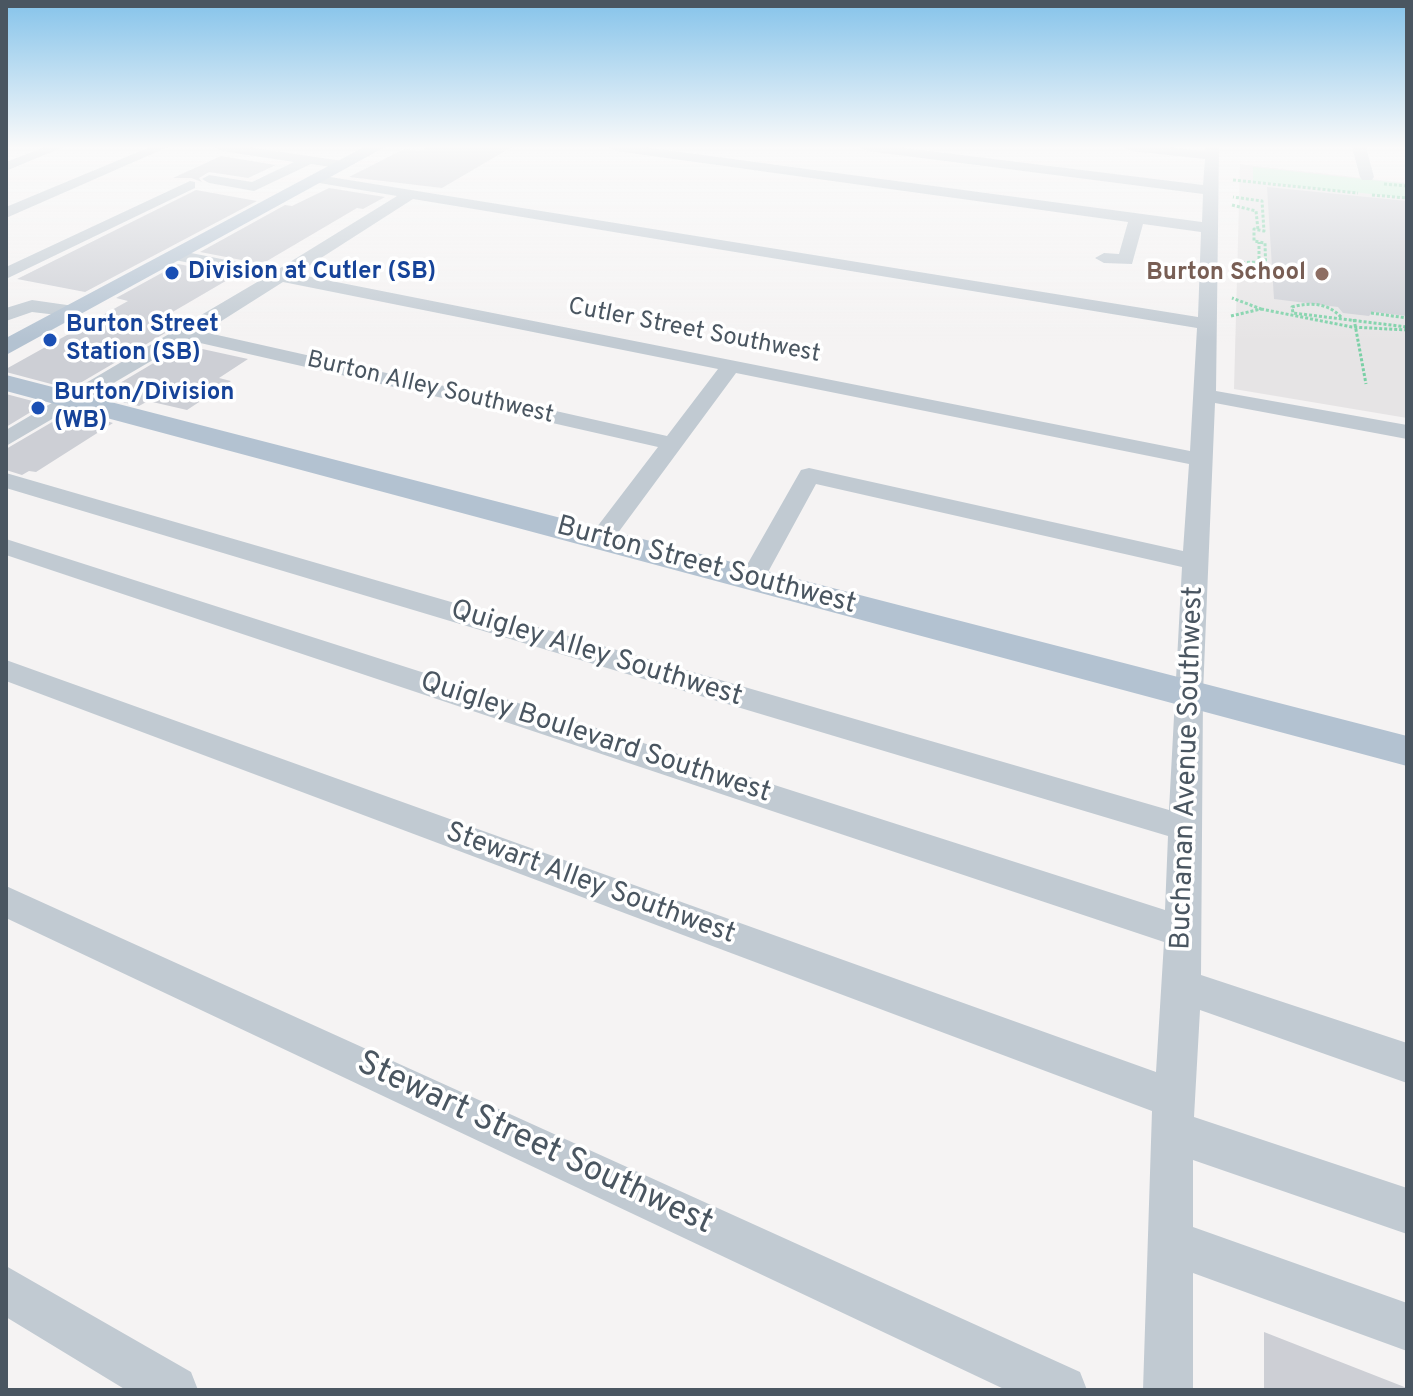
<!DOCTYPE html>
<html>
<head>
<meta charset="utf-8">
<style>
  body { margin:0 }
  #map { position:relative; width:1413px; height:1396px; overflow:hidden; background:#f5f3f3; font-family:Overpass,sans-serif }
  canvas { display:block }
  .frame { position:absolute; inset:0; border:8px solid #4a5661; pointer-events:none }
</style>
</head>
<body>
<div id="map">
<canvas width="1413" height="1396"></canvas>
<div class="frame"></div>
</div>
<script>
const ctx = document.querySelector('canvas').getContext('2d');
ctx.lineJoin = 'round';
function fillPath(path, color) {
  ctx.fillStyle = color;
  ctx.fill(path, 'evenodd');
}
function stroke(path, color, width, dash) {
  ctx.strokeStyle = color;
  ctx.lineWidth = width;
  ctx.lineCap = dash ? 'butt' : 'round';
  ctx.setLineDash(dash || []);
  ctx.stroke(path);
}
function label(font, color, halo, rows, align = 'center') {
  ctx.font = font + ' Overpass,sans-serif';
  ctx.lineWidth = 7;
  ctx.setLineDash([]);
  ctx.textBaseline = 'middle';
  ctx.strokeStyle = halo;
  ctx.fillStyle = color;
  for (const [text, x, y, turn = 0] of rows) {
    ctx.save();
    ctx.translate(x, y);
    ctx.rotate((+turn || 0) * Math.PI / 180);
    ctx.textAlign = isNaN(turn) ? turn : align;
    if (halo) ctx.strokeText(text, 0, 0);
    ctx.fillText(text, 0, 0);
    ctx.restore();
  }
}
const education = new Path2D(`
  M 1240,164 L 1407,183 L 1407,418 L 1234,389 Z`);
const green = new Path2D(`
  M 1253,167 L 1407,184 L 1407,198 L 1253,181 Z`);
const building = new Path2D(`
  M 428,147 L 512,147 L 442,188 L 349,177 L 404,149 L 420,151 Z
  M 221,156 L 276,165 L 248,178 L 209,172 L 199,178 L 202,182 L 191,178 L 173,178 Z
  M 1267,187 L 1407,201 L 1407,316 L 1372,312 L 1369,316 L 1343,313 L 1338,307 L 1274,299 Z
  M 329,188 L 385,197 L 363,209 L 357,208 L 267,261 L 257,263 L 200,252 L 285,205 L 292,206 Z
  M 196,190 L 257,201 L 85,292 L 17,279 Z
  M 178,264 L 236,275 L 164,317 L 184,322 L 70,389 L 6,372 L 6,369 L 128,301 L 116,298 Z
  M 184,345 L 248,359 L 219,378 L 231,381 L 187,410 L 148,401 L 139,406 L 98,396 Z
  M 6,394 L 44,404 L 6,427 Z
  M 71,411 L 113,423 L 36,472 L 29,471 L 22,475 L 6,470 L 6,449 Z
  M 1264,1332 L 1407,1388 L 1407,1390 L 1264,1390 Z`);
const path = new Path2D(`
  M 1233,180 L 1358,193
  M 1384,184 L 1407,186
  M 1372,195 L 1407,198
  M 1232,205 L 1256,211 L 1258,230
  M 1232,263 L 1259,262 L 1259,242
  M 1232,273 L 1266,277 L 1265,243 L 1254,241 L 1254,229 L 1264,231 L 1262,201 L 1233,197
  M 1261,309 L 1352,327 L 1407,330
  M 1371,313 L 1407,318
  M 1231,316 L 1261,309 L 1232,298
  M 1341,317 C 1328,303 1310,302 1292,307 L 1293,313 L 1407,327
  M 1354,319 L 1366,384`);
const minor = new Path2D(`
  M 45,147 L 63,147 L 6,171 L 6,162 Z
  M 150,147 L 168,147 L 6,218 L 6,207 Z
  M 215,147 L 247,147 L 343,161 L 350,165 L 343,169 L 311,164 L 254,191 L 209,183 L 202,179 L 209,175 L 252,182 L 294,162 L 222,151 Z
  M 609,147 L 643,147 L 1202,222 L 1203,194 L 867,151 L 860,147 L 897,147 L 1203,185 L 1205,159 L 1131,151 L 1124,147 L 1165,147 L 1205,151 L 1205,147 L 1219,147 L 1216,391 L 1407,425 L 1407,439 L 1215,403 L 1203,693 L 1201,975 L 1407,1043 L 1407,1083 L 1200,1010 L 1194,1117 L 1407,1188 L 1407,1234 L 1193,1160 L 1193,1227 L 1407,1303 L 1407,1351 L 1193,1273 L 1193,1390 L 1143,1390 L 1152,1111 L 6,681 L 6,660 L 1156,1072 L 1164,942 L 6,555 L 6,539 L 1165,910 L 1168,836 L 6,488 L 6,473 L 1169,810 L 1182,567 L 816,484 L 761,585 L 752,587 L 743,585 L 739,579 L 801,470 L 809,468 L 1183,551 L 1189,464 L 736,373 L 609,545 L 591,545 L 587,540 L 658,447 L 187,340 L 6,446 L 6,430 L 264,278 L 170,259 L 168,255 L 170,251 L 176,250 L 277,270 L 397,196 L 313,182 L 311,179 L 318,175 L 1198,317 L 1201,232 L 1143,224 L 1132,264 L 1104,263 L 1095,258 L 1104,253 L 1119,254 L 1128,222 L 616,151 ZM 413,199 L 1197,328 L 1190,451 L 296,274 ZM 283,282 L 718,369 L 667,436 L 204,332 Z
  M 1352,147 L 1366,147 L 1374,177 L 1372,180 L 1362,180 L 1360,177 Z
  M 190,181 L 195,182 L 195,188 L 6,279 L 6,267 Z
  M 32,300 L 81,307 L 83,311 L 74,317 L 32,312 L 6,321 L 6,308 Z
  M 6,886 L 1080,1372 L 1087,1390 L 1006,1390 L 6,918 Z
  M 6,1266 L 191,1372 L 198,1390 L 126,1390 L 6,1317 Z`);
const major = new Path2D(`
  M 364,147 L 385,147 L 6,355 L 6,338 Z
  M 6,375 L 1407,736 L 1407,766 L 6,391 Z`);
const markers = [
  [172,273,8,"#1a4fb4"],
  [1322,274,8,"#8d6e63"],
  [50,340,8,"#1a4fb4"],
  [38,408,8,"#1a4fb4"]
];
const farTransitnames = [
  ["Division at Cutler (SB)",188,273],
  ["Burton Street",66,326],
  ["Station (SB)",66,354],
  ["Burton/Division",54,394],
  ["(WB)",54,422]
];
const farEducationnames = [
  ["Burton School",1306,274]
];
const farStreetnames = [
  ["Cutler Street Southwest",694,332,11],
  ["Burton Alley Southwest",430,389,13]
];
const streetNames = [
  ["Burton Street Southwest",706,567,15],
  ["Quigley Alley Southwest",596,655,17],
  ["Quigley Boulevard Southwest",595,739,18],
  ["Buchanan Avenue Southwest",1189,768,-88],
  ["Stewart Alley Southwest",590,885,20]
];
const nearStreetnames = [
  ["Stewart Street Southwest",534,1145,25]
];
fillPath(education, '#e6e4e5');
fillPath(green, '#c3f1d5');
fillPath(building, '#cdcfd5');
stroke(path, '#7ad0a6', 3, [3, 2]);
fillPath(minor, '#c1cad2');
fillPath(major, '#b3c2d1');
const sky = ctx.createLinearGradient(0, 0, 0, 342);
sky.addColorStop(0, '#85c3ea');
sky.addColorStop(0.43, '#fafafa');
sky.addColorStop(1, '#fafafa00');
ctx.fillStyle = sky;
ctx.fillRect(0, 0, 1413, 342);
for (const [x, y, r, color] of markers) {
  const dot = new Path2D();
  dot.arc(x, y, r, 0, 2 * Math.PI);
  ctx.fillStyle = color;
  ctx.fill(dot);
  stroke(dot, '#fff', 3);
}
label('bold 24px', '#164399', '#fff', farTransitnames, 'left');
label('bold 24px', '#785e54', '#fff', farEducationnames, 'right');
label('24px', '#4a5661', '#fff', farStreetnames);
label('28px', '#4a5661', '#fff', streetNames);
label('34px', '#4a5661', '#fff', nearStreetnames);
</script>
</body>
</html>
